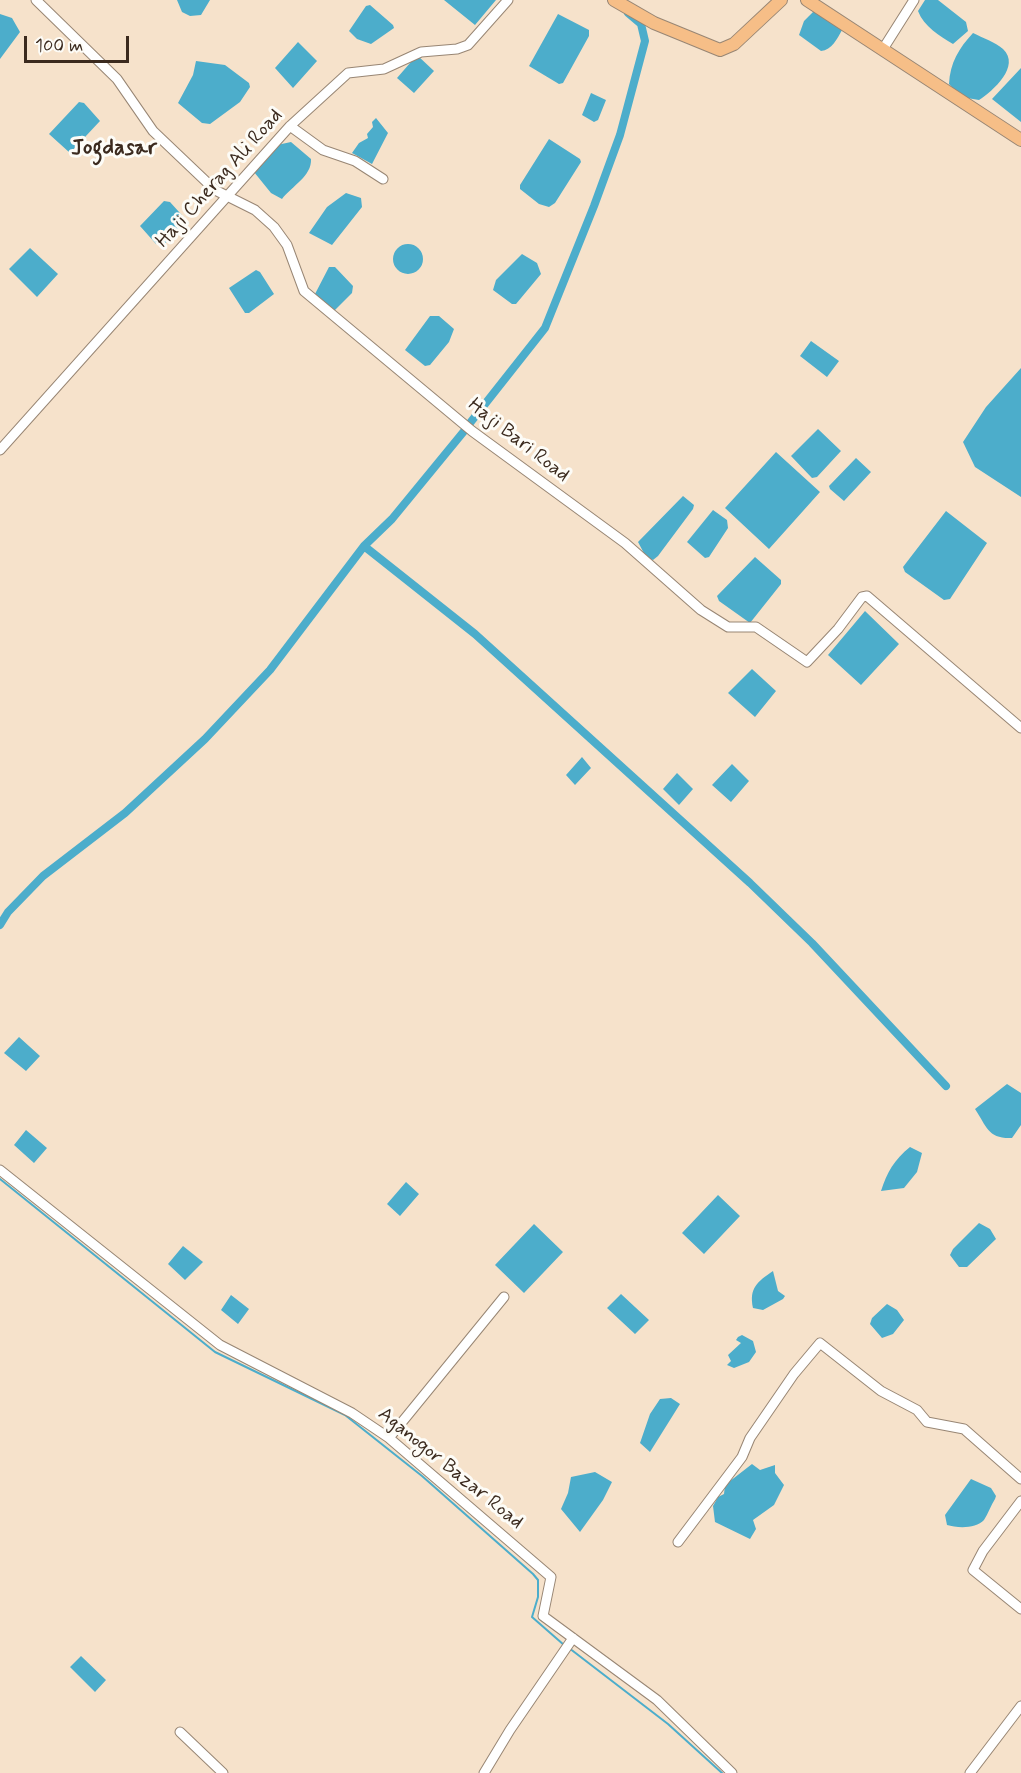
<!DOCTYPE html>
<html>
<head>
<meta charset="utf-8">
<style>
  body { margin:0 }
  #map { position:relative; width:1021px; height:1773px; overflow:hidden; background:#f6e2cb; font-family:Mynerve,sans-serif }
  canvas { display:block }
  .scale { position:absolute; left:24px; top:36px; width:105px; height:27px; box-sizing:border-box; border:3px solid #3b2a1e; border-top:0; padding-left:8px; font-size:18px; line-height:21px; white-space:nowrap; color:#3b2a1e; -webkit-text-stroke:4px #fdfcf7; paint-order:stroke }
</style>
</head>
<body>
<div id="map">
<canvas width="1021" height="1773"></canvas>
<div class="scale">100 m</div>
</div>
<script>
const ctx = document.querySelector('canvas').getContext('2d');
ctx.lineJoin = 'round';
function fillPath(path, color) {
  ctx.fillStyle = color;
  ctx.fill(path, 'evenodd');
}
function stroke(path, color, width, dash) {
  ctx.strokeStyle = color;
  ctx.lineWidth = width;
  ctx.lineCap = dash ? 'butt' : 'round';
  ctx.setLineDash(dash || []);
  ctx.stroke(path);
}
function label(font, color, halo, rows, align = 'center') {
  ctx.font = font + ' Mynerve,sans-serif';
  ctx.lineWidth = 6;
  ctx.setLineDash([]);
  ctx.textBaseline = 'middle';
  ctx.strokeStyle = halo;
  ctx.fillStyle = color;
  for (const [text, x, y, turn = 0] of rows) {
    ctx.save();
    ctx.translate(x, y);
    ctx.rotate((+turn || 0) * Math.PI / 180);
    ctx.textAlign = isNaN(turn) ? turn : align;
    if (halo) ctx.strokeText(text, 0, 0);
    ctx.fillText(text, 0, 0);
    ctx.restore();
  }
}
const water = new Path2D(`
  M 177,0 L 210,0 L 201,15 L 190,16 L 182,12 Z
  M 444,0 L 496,0 L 475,25 Z
  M 925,0 L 938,0 L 966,22 L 968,31 L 953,44 C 940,36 924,27 918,11 Z
  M 370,5 L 393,25 L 394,28 L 371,44 L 357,39 L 349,31 L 366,6 Z
  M 814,11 L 842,30 C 837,39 832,50 821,51 L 799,35 L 804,21 Z
  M 0,14 L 12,18 L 20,32 L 0,59 Z
  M 558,14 L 589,30 L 589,36 L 563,83 L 559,84 L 529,66 Z
  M 973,33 C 983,38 995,42 1003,49 C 1021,66 993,91 979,100 L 961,97 L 949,84 C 950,63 959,48 973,33 Z
  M 298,42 L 317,61 L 293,88 L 275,68 Z
  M 417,55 L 434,71 L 414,93 L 397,78 Z
  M 196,61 L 225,65 L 249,83 L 250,87 L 240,102 L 210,124 L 202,123 L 178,103 L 193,75 Z
  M 1021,68 L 1021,122 L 992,99 Z
  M 591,93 L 606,100 L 598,120 L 594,122 L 582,115 Z
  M 79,102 L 84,103 L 100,121 L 70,153 L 49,134 Z
  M 376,118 L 388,133 L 372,164 L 352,153 L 359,143 L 368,138 L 367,134 L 373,127 L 372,122 Z
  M 549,139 L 580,159 L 581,162 L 555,203 L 549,207 L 539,204 L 520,189 L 520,185 Z
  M 291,142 L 311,159 C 312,176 292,186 282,199 L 271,193 L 254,172 L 277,145 Z
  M 346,193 L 361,198 L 362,207 L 332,245 L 309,233 L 327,207 Z
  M 164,201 L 170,202 L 189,223 L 162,246 L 156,244 L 140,226 Z
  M393 259a15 15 0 1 1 30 0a15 15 0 1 1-30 0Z
  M 30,248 L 58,274 L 37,297 L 9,269 Z
  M 522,254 L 537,263 L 541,274 L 516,304 L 512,304 L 493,290 L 496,280 Z
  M 329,267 L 335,267 L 353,286 L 352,293 L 333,312 L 315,294 Z
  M 256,270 L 260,272 L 274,294 L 249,313 L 245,313 L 229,288 Z
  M 430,316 L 439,316 L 454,329 L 449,342 L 430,365 L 425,366 L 405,350 Z
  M 811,341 L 839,361 L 827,377 L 800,356 Z
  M 1021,368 L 1021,497 L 975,467 L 963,442 L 986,407 Z
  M 818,429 L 841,451 L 817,477 L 812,478 L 791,456 Z
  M 776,452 L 820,492 L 769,549 L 725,508 Z
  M 856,458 L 871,472 L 844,501 L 830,489 L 829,486 Z
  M 683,496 L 694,505 L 693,509 L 658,556 L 653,560 L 646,557 L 638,542 Z
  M 713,510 L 727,520 L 728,528 L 709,557 L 705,558 L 687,542 Z
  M 946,511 L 987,543 L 950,599 L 944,600 L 905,572 L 903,567 Z
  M 755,557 L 781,580 L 781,584 L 750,623 L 719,601 L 717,596 Z
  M 865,611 L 899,644 L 861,685 L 828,655 Z
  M 752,669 L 776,691 L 755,717 L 728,693 Z
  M 582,757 L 591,768 L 575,785 L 566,775 Z
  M 732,764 L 749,781 L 731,802 L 712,785 Z
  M 677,773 L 693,789 L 679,805 L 663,789 Z
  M 19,1037 L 40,1056 L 26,1071 L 4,1053 Z
  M 1007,1084 L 1021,1093 L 1021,1125 L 1012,1138 C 988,1139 987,1127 975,1109 Z
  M 26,1130 L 47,1148 L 34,1163 L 14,1145 Z
  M 910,1147 L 922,1153 L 917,1172 L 904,1188 L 881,1191 C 887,1172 894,1160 910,1147 Z
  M 406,1182 L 419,1194 L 400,1216 L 387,1204 Z
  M 718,1195 L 740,1216 L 704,1254 L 682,1233 Z
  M 979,1223 L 990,1229 L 996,1239 L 967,1267 L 959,1267 L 950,1255 L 953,1249 Z
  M 534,1224 L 563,1252 L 524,1293 L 495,1265 Z
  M 183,1246 L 203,1262 L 185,1280 L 168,1264 Z
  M 773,1271 L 778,1291 L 785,1296 L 783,1299 L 763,1310 L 753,1308 C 749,1288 757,1282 773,1271 Z
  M 621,1294 L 649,1320 L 635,1334 L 607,1308 Z
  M 231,1295 L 249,1309 L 238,1324 L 221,1310 Z
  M 887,1304 L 897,1310 L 904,1320 L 893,1334 L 882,1338 L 870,1324 L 872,1318 Z
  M 742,1335 L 753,1341 L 756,1352 L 749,1362 L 734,1368 L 727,1365 L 731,1361 L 728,1355 L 741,1343 L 736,1340 L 738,1337 Z
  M 671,1398 L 680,1404 L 650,1452 L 640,1443 L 650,1414 L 660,1399 Z
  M 752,1464 L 760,1470 L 775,1465 L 775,1473 L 784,1485 L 774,1505 L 753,1520 L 756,1529 L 750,1539 L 715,1522 L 713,1506 L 718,1497 L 724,1494 L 725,1485 Z
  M 595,1472 L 612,1482 L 603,1500 L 580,1532 L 561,1509 L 568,1493 L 571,1477 Z
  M 971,1479 L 991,1488 L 996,1496 L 995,1499 C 991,1505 988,1514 984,1520 C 976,1529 957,1528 947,1525 L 945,1515 Z
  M 81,1656 L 106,1680 L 95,1692 L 70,1667 Z`);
const stream = new Path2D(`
  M 0,1179 L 215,1352 L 345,1415 L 422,1476 L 533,1574 L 538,1580 L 538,1597 L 532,1617 L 564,1645
  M 569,1648 L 668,1724 L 722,1773`);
const canal = new Path2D(`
  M 470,423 L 545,328 L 594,206 L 620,135 L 645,41 L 641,24 L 628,13
  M 364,546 L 475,634 L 750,883 L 812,943 L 946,1086
  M 0,925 L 8,912 L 43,876 L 125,813 L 205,739 L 270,670 L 364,546 L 392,519 L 465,430`);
const minor = new Path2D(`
  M 36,0 L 117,79 L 153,131 L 215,190 L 255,210 L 274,227 L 287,245 L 304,291 L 472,431 L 625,543 L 701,610 L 728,627 L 756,627 L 807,662 L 838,629 L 862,597 L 867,596 L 1021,728
  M 883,49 L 914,0
  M 290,126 L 323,150 L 355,161 L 383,179
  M 0,450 L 290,126 L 348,73 L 384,69 L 421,52 L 457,49 L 468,45 L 508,0
  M 0,1170 L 220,1345 L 352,1413 L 389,1438 L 551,1577 L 543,1616 L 657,1700 L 732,1773
  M 389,1438 L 504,1297
  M 1021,1501 L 983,1551 L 973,1570 L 1021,1609
  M 678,1542 L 742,1457 L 750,1438 L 794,1374 L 820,1343 L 881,1391 L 917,1410 L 927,1422 L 964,1429 L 1021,1479
  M 180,1732 L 223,1773
  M 484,1773 L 510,1730 L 573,1638
  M 970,1773 L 1021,1706`);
const major = new Path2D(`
  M 614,0 L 654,23 L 720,50 L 734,44 L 781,0
  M 807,0 L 1021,140`);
const streetNames = [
  ["Haji Cherag Ali Road",220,179,-48],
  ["Haji Bari Road",518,441,38],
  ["Aganogor Bazar Road",450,1469,39]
];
const quarterNames = [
  ["Jogdasar",114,149]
];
fillPath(water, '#4cadcb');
stroke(stream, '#4cadcb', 2);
stroke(canal, '#4cadcb', 8);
stroke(minor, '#988674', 11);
stroke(major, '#988674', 14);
stroke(minor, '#fff', 9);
stroke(major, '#f6be87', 12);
label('20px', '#3b2a1e', '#fdfcf7', streetNames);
label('bold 22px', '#3b2a1e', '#fdfcf7', quarterNames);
</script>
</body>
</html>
